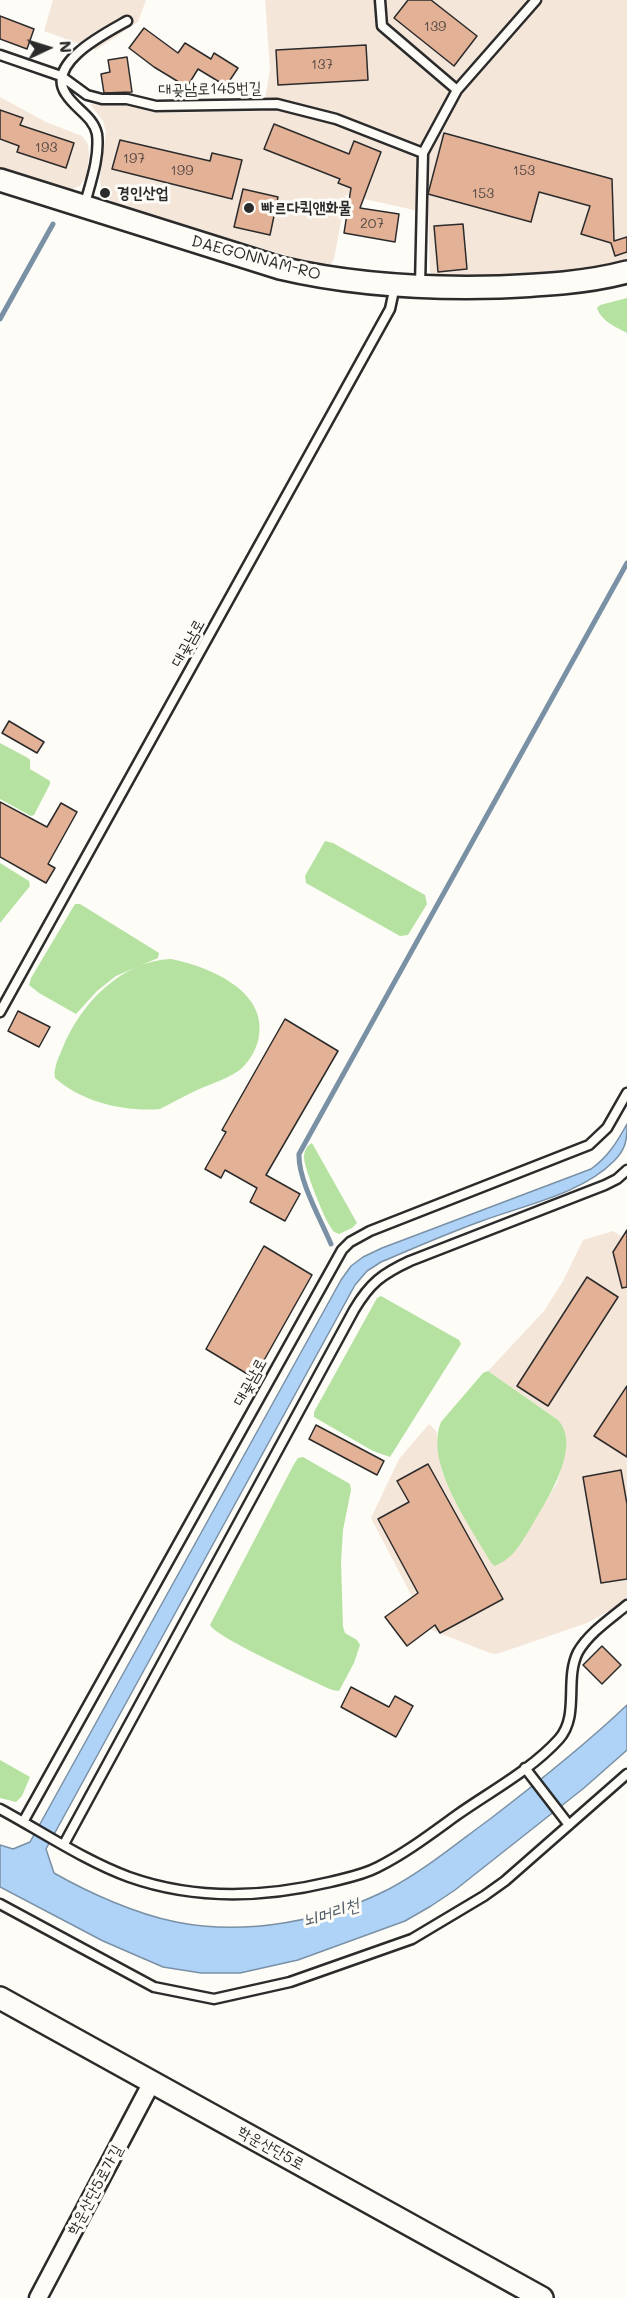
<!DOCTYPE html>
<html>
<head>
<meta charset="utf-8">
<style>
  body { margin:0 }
  #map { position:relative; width:627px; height:2298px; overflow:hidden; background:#fdfcf7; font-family:Mali,sans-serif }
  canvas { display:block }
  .north { position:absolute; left:18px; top:18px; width:60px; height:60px; -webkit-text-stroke:4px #fdfcf7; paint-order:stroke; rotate:86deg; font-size:16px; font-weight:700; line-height:24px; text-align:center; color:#2b2b2b }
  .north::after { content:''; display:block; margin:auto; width:21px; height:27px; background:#2b2b2b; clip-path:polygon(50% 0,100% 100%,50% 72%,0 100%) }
</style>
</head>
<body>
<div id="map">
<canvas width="627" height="2298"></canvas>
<div class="north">N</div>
</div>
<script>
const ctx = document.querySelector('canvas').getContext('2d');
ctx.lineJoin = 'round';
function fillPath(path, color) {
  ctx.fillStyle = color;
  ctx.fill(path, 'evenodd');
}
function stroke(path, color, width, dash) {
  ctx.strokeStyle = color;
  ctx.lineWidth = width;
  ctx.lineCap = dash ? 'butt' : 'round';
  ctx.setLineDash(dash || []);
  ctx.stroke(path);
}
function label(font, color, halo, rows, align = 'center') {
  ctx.font = font + ' Mali,"Poor Story",sans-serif';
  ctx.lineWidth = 6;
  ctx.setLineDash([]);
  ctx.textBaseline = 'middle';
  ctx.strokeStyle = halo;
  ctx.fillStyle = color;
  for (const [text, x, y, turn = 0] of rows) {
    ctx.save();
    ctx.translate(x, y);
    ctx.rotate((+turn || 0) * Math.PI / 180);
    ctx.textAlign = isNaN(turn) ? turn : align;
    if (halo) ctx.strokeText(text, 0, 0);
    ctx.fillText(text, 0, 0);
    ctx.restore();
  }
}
const built = new Path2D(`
  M 53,0 L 146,0 L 138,22 L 96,50 L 44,31 Z
  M 265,0 L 627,0 L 627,264 L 546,277 L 436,278 L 430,272 L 428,213 L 346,195 L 334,259 L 330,266 L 298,259 L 116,204 L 105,196 L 101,189 L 100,178 L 106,132 L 103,121 L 90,104 L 125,105 L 157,113 L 263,111 L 270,69 Z
  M 0,97 L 46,122 L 82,136 L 88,144 L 89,156 L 87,175 L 80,186 L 70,190 L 0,169 Z
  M 613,1231 L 627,1240 L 627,1598 L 611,1610 L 587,1623 L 497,1654 L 490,1653 L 429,1629 L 371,1518 L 399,1459 L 429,1424 L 437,1432 L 438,1449 L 442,1472 L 450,1490 L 490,1561 L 516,1550 L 557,1483 L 564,1459 L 565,1432 L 558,1420 L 488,1371 L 544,1311 L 563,1281 L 583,1240 Z`);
const green = new Path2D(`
  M 627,298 L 627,333 C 616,327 601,321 597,308 L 600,305 Z
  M 0,743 L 28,758 L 30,760 L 30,769 L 50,781 L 50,784 L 34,815 L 31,816 L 0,799 Z
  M 325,841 L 333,843 L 425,895 L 427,904 L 408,935 L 400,936 L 306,883 L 305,876 Z
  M 0,863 L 29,881 L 30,886 L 0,923 Z
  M 75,904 L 80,904 L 159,953 L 158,958 L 116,976 L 97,991 L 76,1014 L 39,993 L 29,985 L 31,978 Z
  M 171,959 C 207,966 267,990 259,1036 C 257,1048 251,1059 242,1068 C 231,1078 210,1084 197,1090 C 184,1096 172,1103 160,1109 C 124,1112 82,1102 55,1078 C 53,1068 59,1057 63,1047 C 81,1003 122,961 171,959 Z
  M 312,1143 L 357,1223 L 352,1228 L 339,1234 C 335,1232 334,1233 332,1229 C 324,1219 305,1170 304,1158 C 304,1152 306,1146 312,1143 Z
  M 381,1296 L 459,1340 L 461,1344 L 390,1457 L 373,1451 L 314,1417 L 314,1412 L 377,1298 Z
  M 488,1371 L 558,1420 C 582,1446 548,1498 534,1522 C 524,1538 514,1560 494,1566 L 490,1561 C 470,1525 424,1464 441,1422 L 483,1373 Z
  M 303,1457 L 350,1484 L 351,1490 L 343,1530 L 341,1562 L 343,1627 L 345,1633 L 357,1640 L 360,1645 L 354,1663 L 339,1691 L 332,1690 C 313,1681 217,1638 210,1625 L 294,1464 L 298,1458 Z
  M 0,1760 L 30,1777 L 22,1796 L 16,1802 L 0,1798 Z`);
const water = new Path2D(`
  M 627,1124 C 627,1140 626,1149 614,1161 C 582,1194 521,1206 479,1222 C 446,1234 414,1248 381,1262 L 367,1271 L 355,1285 L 46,1849 L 54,1873 C 89,1893 136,1914 176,1922 C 246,1936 326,1921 389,1889 C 425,1870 457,1843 490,1819 C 537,1783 584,1746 627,1705 L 627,1750 L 584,1788 L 455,1890 L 431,1906 L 405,1921 L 298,1960 L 240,1973 L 201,1973 L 163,1967 L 103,1941 L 0,1887 L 0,1845 L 13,1849 L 30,1842 L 341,1280 L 351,1266 L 363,1257 L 382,1248 L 591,1169 C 608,1157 617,1142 627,1124 Z`);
const stream = new Path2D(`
  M 0,319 L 53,224
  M 331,1244 C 321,1220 298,1180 299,1154 L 627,563`);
const building = new Path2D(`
  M 408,0 L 431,0 L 477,36 L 454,66 L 394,18 Z
  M 0,16 L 34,29 L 27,49 L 0,39 Z
  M 144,28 L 178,53 L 185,43 L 211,59 L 214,53 L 238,68 L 226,86 L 198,69 L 187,87 L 154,67 L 129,48 Z
  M 366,45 L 368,80 L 278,85 L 276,50 Z
  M 127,57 L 132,92 L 104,93 L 101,74 L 110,72 L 108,60 Z
  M 0,110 L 23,118 L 20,125 L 74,143 L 66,168 L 17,152 L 19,146 L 0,139 Z
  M 274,124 L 349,154 L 354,141 L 381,152 L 360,208 L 399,214 L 395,242 L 344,233 L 351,188 L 338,183 L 340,179 L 264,149 Z
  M 444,133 L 612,179 L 614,241 L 627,237 L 627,252 L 615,256 L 611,243 L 581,234 L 590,206 L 539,192 L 531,222 L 428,194 Z
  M 120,140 L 210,161 L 212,153 L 242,160 L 232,199 L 112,169 Z
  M 243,189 L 278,197 L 270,235 L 234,227 Z
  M 463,224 L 467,269 L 438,272 L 434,226 Z
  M 9,721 L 44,742 L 37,753 L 2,733 Z
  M 0,802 L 47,827 L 61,803 L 77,812 L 48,864 L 55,868 L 46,883 L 0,857 Z
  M 18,1011 L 50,1027 L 39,1047 L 8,1031 Z
  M 285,1019 L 338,1051 L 266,1175 L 300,1194 L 285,1221 L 250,1202 L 257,1188 L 225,1170 L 221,1178 L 205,1169 L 226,1132 L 222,1130 Z
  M 627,1230 L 627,1287 L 622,1288 L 613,1252 Z
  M 264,1246 L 312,1275 L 254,1378 L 206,1349 Z
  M 587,1277 L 618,1297 L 548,1406 L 517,1386 Z
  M 627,1386 L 627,1457 L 594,1436 Z
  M 316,1425 L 384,1461 L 377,1475 L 309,1439 Z
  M 428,1464 L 503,1599 L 440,1633 L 435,1625 L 407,1646 L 385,1617 L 418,1593 L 378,1519 L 409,1502 L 397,1481 Z
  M 621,1470 L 627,1504 L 627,1579 L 601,1583 L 583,1477 Z
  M 602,1646 L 621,1665 L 602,1684 L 583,1665 Z
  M 351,1687 L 389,1707 L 395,1696 L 413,1706 L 396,1737 L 341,1707 Z`);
const service = new Path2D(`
  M 380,0 L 382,26 L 457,90
  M 0,55 L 61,76 L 87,95 L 102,99 L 127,99 L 156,106 L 277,104 L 336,119 L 423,153
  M 84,207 C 90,184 100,158 97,134 C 93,116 75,109 66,94 C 45,63 106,33 127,21
  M 420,286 L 423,153 L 457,90 L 536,0
  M 0,1012 L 390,309 L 395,286
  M 525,1768 L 569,1825
  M 0,1809 C 41,1831 85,1861 129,1877 C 194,1900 263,1898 330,1882 C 346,1878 363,1875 378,1867 C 406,1853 432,1833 457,1815 C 491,1791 531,1770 559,1739 C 580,1715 564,1680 578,1652 C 589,1633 610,1619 627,1605
  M 23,1822 L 342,1250 L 350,1242 L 370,1231 L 589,1145 L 607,1128 L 627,1093
  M 64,1844 L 354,1310 C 370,1283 382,1274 410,1261 L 605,1185 L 617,1179 L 627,1170
  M 0,1904 L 154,1987 L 214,1999 L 290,1982 L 412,1939 L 484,1896 L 505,1881 L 627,1774`);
const minor = new Path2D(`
  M 38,2298 L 152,2082`);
const tertiary = new Path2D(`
  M 0,180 L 280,268 C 352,285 426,289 499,287 C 542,285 586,283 627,272
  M 0,1998 L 542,2298`);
const markers = [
  [105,193,6,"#2b2b2b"],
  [249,208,6,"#2b2b2b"]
];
const numberNames = [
  ["139",435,27],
  ["137",322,65],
  ["193",46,148],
  ["197",134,159],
  ["199",182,171],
  ["153",524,171],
  ["153",483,194],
  ["207",372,224]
];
const streetNames = [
  ["대곶남로145번길",210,89,-1],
  ["DAEGONNAM-RO",256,258,15],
  ["대곶남로",188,643,-61],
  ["대곶남로",250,1382,-61],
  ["학운산단5로",271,2148,29],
  ["학운산단5로가길",95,2190,-62]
];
const poiNames = [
  ["경인산업",117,193],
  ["빠르다퀵앤화물",261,208]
];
const waterNames = [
  ["뇌머리천",331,1913,-17]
];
fillPath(built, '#f5e6da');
fillPath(green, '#b5e2a0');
fillPath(water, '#aed3f7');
stroke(water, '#7a90a5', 1.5);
stroke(stream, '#7a90a5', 5);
fillPath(building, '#e3b196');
stroke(building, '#2b2b2b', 1.5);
stroke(service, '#2b2b2b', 13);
stroke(minor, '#2b2b2b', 21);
stroke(tertiary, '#2b2b2b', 26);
stroke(service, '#fdfcf7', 8);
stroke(minor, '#fdfcf7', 16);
stroke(tertiary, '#fdfcf7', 21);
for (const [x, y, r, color] of markers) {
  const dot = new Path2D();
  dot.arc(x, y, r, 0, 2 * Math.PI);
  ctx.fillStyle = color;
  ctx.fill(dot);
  stroke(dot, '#fdfcf7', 2);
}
label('14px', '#594c46', null, numberNames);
label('16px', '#2b2b2b', '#fdfcf7', streetNames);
label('bold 16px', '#2b2b2b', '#fdfcf7', poiNames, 'left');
label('italic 18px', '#525d68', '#fdfcf7', waterNames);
</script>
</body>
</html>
